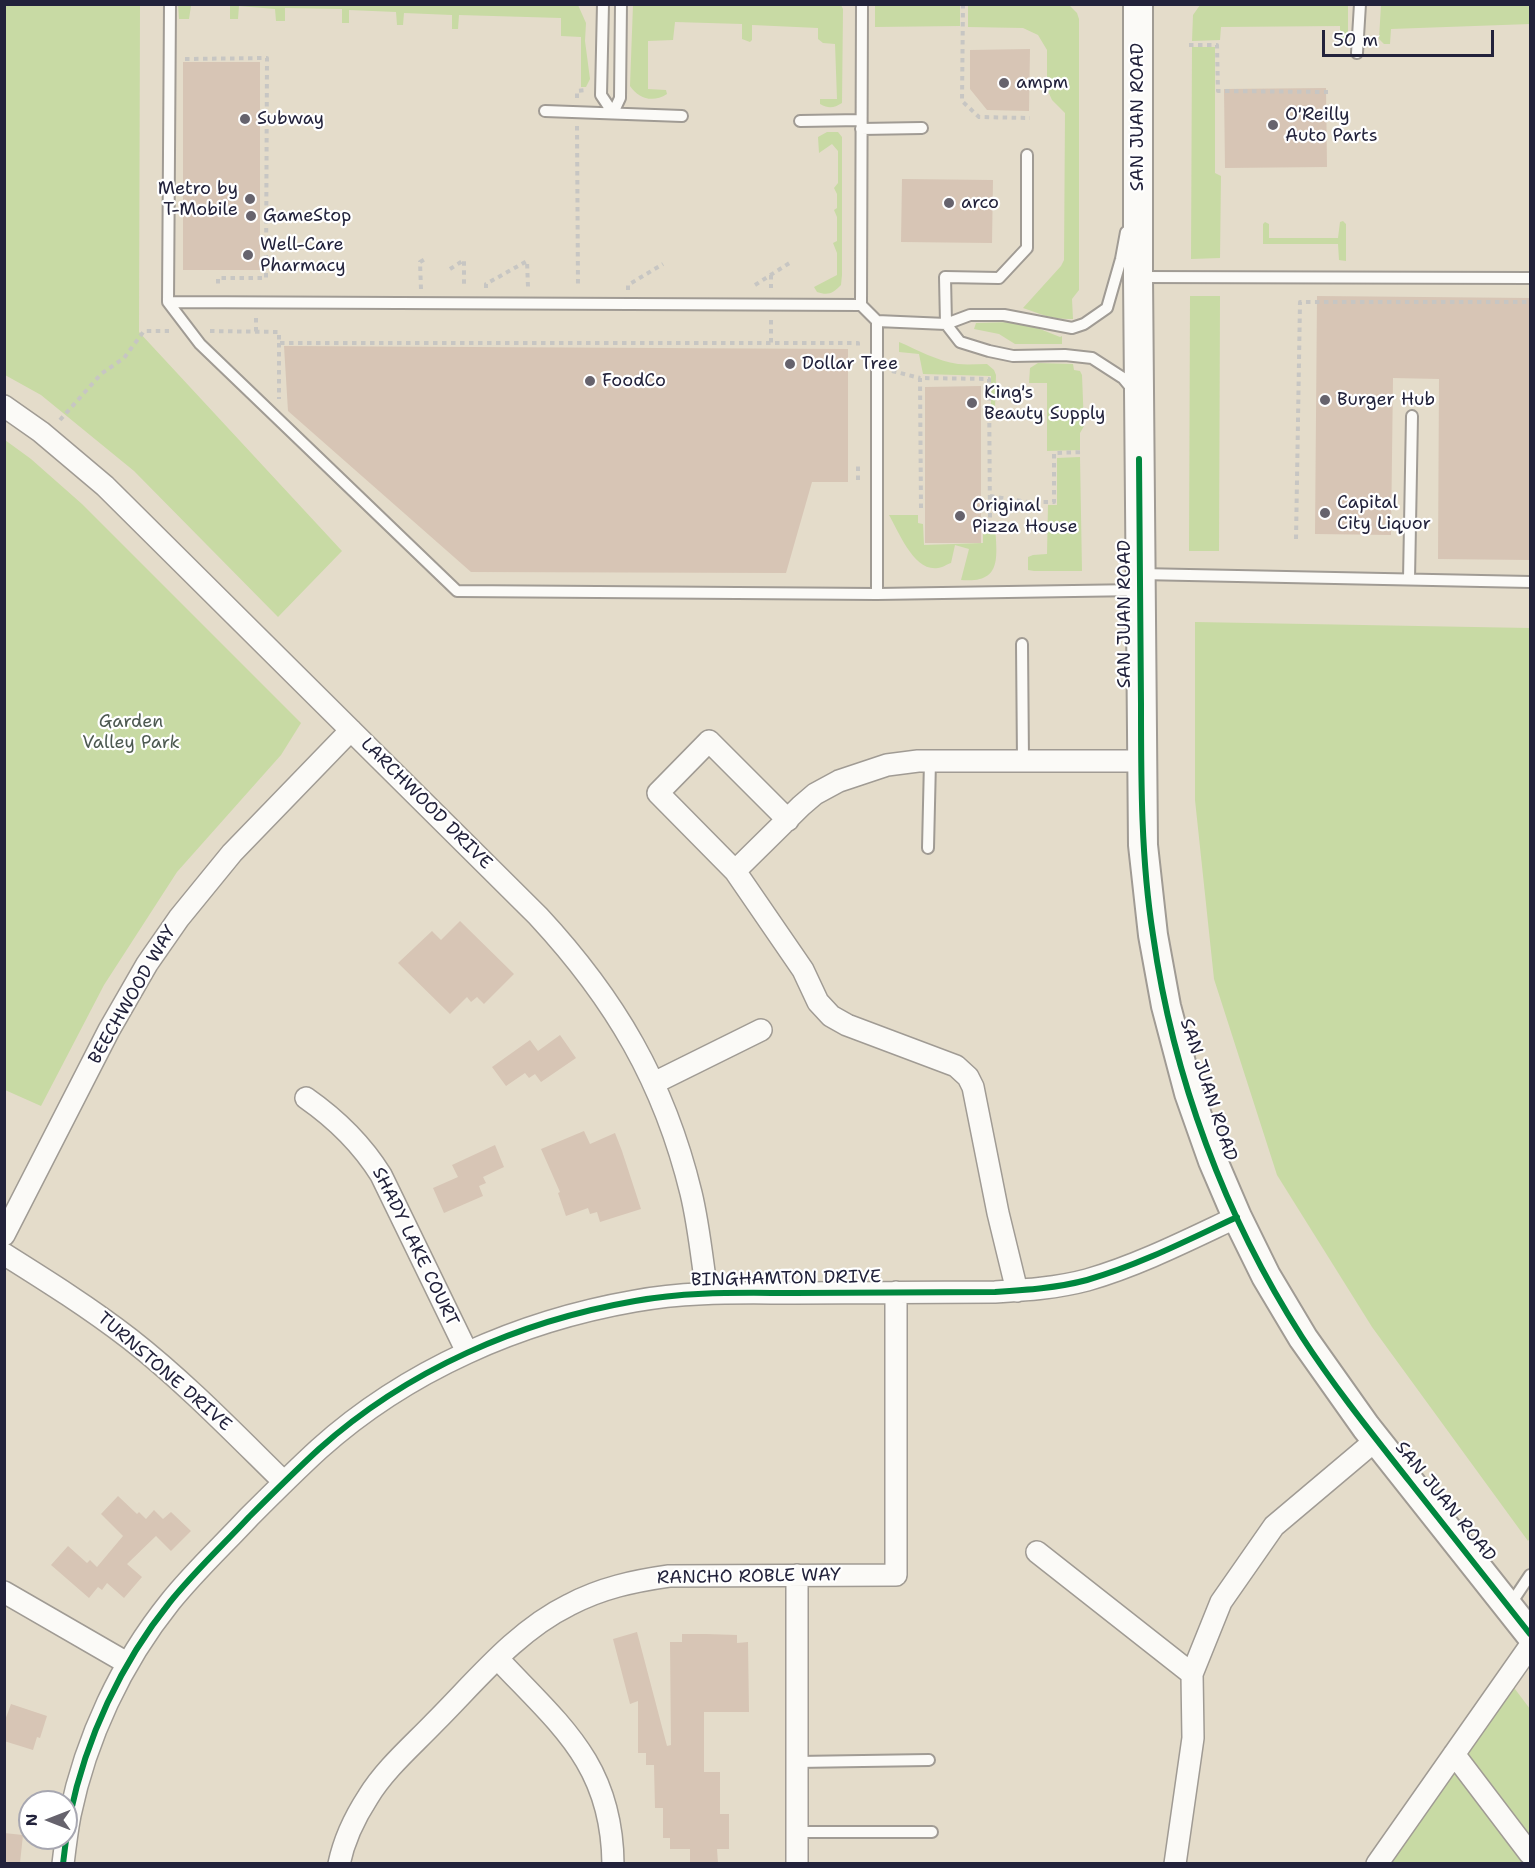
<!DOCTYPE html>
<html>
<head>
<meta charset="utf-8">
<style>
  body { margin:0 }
  #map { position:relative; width:1535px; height:1868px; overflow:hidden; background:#e4dcca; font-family:"Shantell Sans",sans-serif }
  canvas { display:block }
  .frame { position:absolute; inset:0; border:6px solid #22223b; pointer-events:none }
  .north { position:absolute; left:18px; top:1790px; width:60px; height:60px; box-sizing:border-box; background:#fff; border:2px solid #a7a7b1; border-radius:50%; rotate:270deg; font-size:16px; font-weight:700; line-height:24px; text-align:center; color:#22223b }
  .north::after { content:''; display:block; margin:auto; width:21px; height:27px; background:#66636d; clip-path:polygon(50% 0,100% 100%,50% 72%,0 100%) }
  .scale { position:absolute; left:1322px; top:30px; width:172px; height:27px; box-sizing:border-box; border:3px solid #22223b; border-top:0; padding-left:8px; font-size:18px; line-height:21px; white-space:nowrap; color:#22223b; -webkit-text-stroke:4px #fff; paint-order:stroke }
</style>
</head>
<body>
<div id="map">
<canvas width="1535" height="1868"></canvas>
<div class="frame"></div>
<div class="north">N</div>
<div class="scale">50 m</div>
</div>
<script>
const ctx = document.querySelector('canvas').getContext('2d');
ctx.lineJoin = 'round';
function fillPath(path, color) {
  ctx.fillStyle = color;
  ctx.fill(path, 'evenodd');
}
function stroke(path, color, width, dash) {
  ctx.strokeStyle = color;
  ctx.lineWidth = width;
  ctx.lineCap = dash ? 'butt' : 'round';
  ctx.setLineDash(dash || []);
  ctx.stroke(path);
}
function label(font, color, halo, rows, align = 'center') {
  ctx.font = font + ' "Shantell Sans",sans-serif';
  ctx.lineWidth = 4.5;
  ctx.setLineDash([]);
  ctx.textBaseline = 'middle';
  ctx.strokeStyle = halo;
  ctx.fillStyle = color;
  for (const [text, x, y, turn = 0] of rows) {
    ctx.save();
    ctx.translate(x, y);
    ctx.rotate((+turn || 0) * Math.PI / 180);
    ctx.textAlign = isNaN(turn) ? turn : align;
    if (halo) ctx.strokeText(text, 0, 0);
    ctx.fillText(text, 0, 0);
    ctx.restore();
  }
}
const green = new Path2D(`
  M 5,4 L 140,5 L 139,332 L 342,551 L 278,617 L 134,471 L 41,395 L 5,375 Z
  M 178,4 L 578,5 L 586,23 L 585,41 L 590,79 L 586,87 L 581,87 L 581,37 L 561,36 L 561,18 L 459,15 L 458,29 L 452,29 L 452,15 L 404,13 L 403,25 L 397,25 L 396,12 L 349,10 L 349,23 L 342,23 L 342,9 L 285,8 L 285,21 L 276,21 L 275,9 L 239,6 L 238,19 L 230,19 L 230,6 L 191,6 L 189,19 L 179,19 Z
  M 841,5 L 843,9 L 842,103 C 834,108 829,109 820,104 L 820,99 L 837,99 L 835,44 L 823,43 L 818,39 L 818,28 L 752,25 L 752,40 L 750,42 L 742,39 L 742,24 L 675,22 L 673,40 L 648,41 L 648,89 L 666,90 L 667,94 C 653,103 639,99 630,86 L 633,5 Z
  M 875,5 L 960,5 L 960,26 L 875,27 Z
  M 968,5 L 1069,5 L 1077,13 L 1079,19 L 1079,290 L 1072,299 L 1073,319 C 1054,320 1040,314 1023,308 L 1061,266 L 1064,260 L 1065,113 L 1052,100 L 1047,89 L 1047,50 L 1038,35 L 1023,28 L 968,27 Z
  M 1200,5 L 1348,5 L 1348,41 L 1340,41 L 1340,26 L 1221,27 L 1220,40 L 1192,41 L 1193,15 Z
  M 1381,5 L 1530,5 L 1530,24 L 1391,29 L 1390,44 L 1384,44 L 1379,39 Z
  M 1192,47 L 1215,47 L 1215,173 L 1221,176 L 1220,258 L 1191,259 Z
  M 827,132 L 838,132 L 842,137 L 842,275 L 841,285 C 833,293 829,296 817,292 L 814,287 L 837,275 L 837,253 L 833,243 L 837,241 L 837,217 L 834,210 L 837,208 L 837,194 L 834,188 L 838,183 L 838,151 L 832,144 L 819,153 L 818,137 Z
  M 1343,221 L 1346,224 L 1346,261 L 1339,260 L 1338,244 L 1263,244 L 1263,224 L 1265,222 L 1269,224 L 1269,238 L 1338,238 L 1340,222 Z
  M 1190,296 L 1220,296 L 1219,551 L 1189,551 Z
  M 1012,322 L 1035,327 L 1060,337 L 1062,336 L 1062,344 L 1015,344 L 999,334 L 974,329 L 976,323 Z
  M 899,342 C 918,350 937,361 958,364 C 968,365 977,364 987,364 L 994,370 L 996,375 L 995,410 L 991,410 L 991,376 L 923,374 L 919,354 L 899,352 Z
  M 1038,363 L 1073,364 L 1074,370 L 1080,371 L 1082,375 L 1084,426 L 1080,433 L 1080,450 L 1047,451 L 1047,383 L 1029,383 L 1030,368 Z
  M 5,440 L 31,459 L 82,504 L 301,723 L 281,755 L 177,872 L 104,985 L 41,1106 L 5,1090 Z
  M 1080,457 L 1082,571 L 1034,571 L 1028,570 L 1028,557 L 1033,555 L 1047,554 L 1048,505 L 1057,505 L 1057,458 Z
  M 889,515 L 918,515 L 918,523 L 923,524 L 924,545 L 983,543 L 983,522 L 995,522 C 996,554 1005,584 961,580 L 969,549 L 955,545 L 951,563 C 947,564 942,568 938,568 C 914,572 899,532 889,515 Z
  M 1195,622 L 1530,628 L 1530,1538 L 1528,1541 L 1372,1327 L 1277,1175 L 1214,979 L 1195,800 Z
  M 1509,1681 L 1530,1709 L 1530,1863 L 1366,1864 Z`);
const building = new Path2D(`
  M 1030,49 L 1029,111 L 987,110 L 970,89 L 970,50 Z
  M 183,62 L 260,62 L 260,270 L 183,270 Z
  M 1326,88 L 1327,167 L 1225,168 L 1224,89 Z
  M 902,179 L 993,180 L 992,243 L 901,242 Z
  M 1317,296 L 1530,298 L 1530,560 L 1438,559 L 1439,379 L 1393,378 L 1391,535 L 1315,534 Z
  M 284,346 L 848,349 L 848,482 L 812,482 L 786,573 L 471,572 L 288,411 Z
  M 981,386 L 981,543 L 925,543 L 925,387 Z
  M 460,921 L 514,974 L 484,1004 L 477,997 L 471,1002 L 467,997 L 450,1014 L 398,963 L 432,931 L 441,940 Z
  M 560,1035 L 576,1058 L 541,1082 L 535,1074 L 529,1078 L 525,1073 L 506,1086 L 492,1067 L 530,1040 L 538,1051 Z
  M 584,1131 L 590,1144 L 615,1133 L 622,1151 L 641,1209 L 600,1222 L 597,1212 L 590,1214 L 588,1208 L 566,1216 L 558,1193 L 560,1192 L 541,1149 Z
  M 495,1145 L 504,1167 L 483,1177 L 486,1183 L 479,1186 L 483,1196 L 444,1213 L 433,1188 L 458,1177 L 452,1165 Z
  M 118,1496 L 137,1514 L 139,1512 L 146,1519 L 154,1510 L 163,1519 L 171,1512 L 191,1531 L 171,1551 L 156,1536 L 127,1564 L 142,1577 L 124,1598 L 107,1583 L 102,1590 L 98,1587 L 89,1598 L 51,1565 L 68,1546 L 87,1563 L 90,1560 L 97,1567 L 123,1536 L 101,1514 Z
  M 637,1632 L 667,1746 L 671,1745 L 670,1642 L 682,1642 L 682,1634 L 706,1634 L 737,1635 L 737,1643 L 748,1642 L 749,1712 L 704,1712 L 704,1772 L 720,1772 L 720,1814 L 729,1814 L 729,1849 L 717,1849 L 718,1863 L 690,1863 L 690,1849 L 670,1849 L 670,1838 L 663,1838 L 663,1808 L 655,1808 L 654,1765 L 646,1765 L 646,1753 L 638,1753 L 638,1701 L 630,1704 L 613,1639 Z
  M 11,1704 L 47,1716 L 40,1738 L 37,1737 L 33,1750 L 4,1741 L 4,1723 Z
  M 4,1833 L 23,1835 L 20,1863 L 4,1863 Z`);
const path = new Path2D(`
  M 963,4 L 962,101 L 979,117 L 1030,118
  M 1189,45 L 1217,45 L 1218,91 L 1328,92
  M 185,59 L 267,58 L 266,278 L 218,278 L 218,285 L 220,285
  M 577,98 L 577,91 L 587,90
  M 577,126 L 578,287
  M 450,269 L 464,260 L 464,287
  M 771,275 L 771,288
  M 755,285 L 791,262
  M 486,288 L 486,284 L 527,261 L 528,287
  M 421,289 L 420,262 L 425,259
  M 628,290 L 628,285 L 663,264
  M 256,318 L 256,332
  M 771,320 L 771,343
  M 210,331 L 279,332 L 279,343 L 858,343 L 858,346
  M 279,343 L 279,399
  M 892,371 L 920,378
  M 60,420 L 101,374 L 124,358 L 144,331 L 169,331
  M 858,480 L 858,464
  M 990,496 L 1028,502 L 1054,502 L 1054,453 L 1084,452
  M 921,508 L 920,378 L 989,379 L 990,520
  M 1296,539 L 1300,302 L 1530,302`);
const service = new Path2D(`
  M 170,4 L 168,302 L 200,344 L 457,591 L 877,594 L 1139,590
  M 603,4 L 601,95 L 613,113
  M 862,4 L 861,305 L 877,321 L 877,594
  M 1357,53 L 1360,4
  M 545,111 L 682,116
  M 613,113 L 620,98 L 621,4
  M 800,121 L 861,120
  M 861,129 L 922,128
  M 1027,155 L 1027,248 L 999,278 L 945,277 L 946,324 L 960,342 L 989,351 L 1013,356 L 1065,355 L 1092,358 L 1123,378 L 1133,390
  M 1138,277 L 1530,278
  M 168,302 L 861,305
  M 877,321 L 946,324 L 970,315 L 1004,315 L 1072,328 L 1084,324 L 1107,308 L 1121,259 L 1126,232
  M 1140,574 L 1530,582
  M 1409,579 L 1412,416
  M 1022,644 L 1023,761
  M 928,848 L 930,761
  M 1510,1605 L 1530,1575
  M 797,1762 L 929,1760
  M 797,1832 L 932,1832`);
const minor = new Path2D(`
  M 4,406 L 41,432 L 105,486 L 538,916 C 615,999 664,1082 691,1193 C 699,1226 702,1260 707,1293
  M 788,820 L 709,741 L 658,793 L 735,871 L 803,970 L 818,1002 L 831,1016 L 847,1025 L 956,1066 L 968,1077 L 973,1087 L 998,1213 L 1017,1291
  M 735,871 L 801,806 L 815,794 L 839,781 L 887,765 L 918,761 L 1141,761
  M 654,1083 L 761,1030
  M 306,1098 C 336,1119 361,1143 381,1175 L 467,1352
  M 4,1235 L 109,1030 L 147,964 L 179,918 L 232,853 L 351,730
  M 4,1254 C 47,1281 90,1308 130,1339 C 185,1382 234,1433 284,1482
  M 1037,1552 L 1192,1674
  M 797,1575 L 797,1864
  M 4,1592 L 127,1663
  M 498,1659 C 560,1725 612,1764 613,1864
  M 1454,1754 L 1530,1854
  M 63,1864 C 65,1847 67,1831 70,1815 C 86,1738 121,1663 170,1602 C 194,1572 223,1545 249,1517 C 272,1494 295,1471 319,1449 C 407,1370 520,1321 635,1301 C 687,1291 741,1293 794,1293 C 861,1293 928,1292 995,1292 C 1026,1290 1057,1288 1087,1280 C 1139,1265 1188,1240 1237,1217
  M 339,1864 C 344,1840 355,1817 368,1797 C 385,1769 412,1746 435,1722 C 476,1681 516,1631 569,1605 C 601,1588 634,1581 669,1576 L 896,1575 L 896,1292
  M 1175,1864 L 1193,1738 L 1192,1674 L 1221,1602 L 1274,1526 L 1376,1440
  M 1377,1864 L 1530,1646`);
const secondary = new Path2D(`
  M 1138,4 L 1138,277 L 1143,845 L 1153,935 L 1166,1006 L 1189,1093 L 1213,1161 L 1237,1217 L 1266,1276 L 1303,1338 L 1366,1427 L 1530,1634`);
const cycleway = new Path2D(`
  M 1139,459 C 1140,540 1140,622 1141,704 C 1141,781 1141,859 1153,935 C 1173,1077 1225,1217 1302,1337 C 1335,1388 1373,1435 1410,1482 C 1450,1533 1490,1583 1530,1634
  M 63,1864 C 65,1847 67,1831 70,1815 C 86,1738 121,1663 170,1602 C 194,1572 223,1545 249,1517 C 272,1494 295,1471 319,1449 C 407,1370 520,1321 635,1301 C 687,1291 741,1293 794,1293 C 861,1293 928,1292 995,1292 C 1026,1290 1057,1288 1087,1280 C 1139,1265 1188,1240 1237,1217`);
const markers = [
  [1004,83,6,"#66636d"],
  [245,119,6,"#66636d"],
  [1273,125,6,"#66636d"],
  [250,199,6,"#66636d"],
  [949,203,6,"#66636d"],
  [251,216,6,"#66636d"],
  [248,255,6,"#66636d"],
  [790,364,6,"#66636d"],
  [590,381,6,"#66636d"],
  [1325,400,6,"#66636d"],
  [972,403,6,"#66636d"],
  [1325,513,6,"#66636d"],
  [960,516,6,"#66636d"]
];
const poiNames = [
  ["ampm",1016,83],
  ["O'Reilly",1285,115],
  ["Auto Parts",1285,136],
  ["Subway",257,119],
  ["Metro by",238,189,"right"],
  ["T-Mobile",238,210,"right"],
  ["arco",961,203],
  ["GameStop",263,216],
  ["Well-Care",260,245],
  ["Pharmacy",260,266],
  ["Dollar Tree",802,364],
  ["FoodCo",602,381],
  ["King's",984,393],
  ["Beauty Supply",984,414],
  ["Burger Hub",1337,400],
  ["Capital",1337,503],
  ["City Liquor",1337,524],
  ["Original",972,506],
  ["Pizza House",972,527]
];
const streetNames = [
  ["SAN JUAN ROAD",1138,117,-90],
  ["SAN JUAN ROAD",1125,614,-90],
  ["LARCHWOOD DRIVE",426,804,45],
  ["BEECHWOOD WAY",133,995,-60],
  ["SAN JUAN ROAD",1208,1090,72],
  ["SHADY LAKE COURT",415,1247,64],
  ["BINGHAMTON DRIVE",786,1279,-1],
  ["TURNSTONE DRIVE",164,1372,41],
  ["SAN JUAN ROAD",1445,1502,51],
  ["RANCHO ROBLE WAY",749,1577,-1]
];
const parkNames = [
  ["Garden",131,722],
  ["Valley Park",131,743]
];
fillPath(green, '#c8daa4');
fillPath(building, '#d7c5b5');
stroke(service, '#a09b94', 14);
stroke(minor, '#a09b94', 24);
stroke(secondary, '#a09b94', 32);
stroke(path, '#c7c6c3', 4, [4.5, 4.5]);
stroke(service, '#fbfaf7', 10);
stroke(minor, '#fbfaf7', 21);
stroke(secondary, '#fbfaf7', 28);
stroke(cycleway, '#00873e', 6);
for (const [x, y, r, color] of markers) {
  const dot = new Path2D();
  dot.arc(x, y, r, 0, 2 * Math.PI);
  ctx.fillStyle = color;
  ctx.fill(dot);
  stroke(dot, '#fff', 2);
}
label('18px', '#22223b', '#fff', poiNames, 'left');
label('18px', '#22223b', '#fff', streetNames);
label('18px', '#4d5951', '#fff', parkNames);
</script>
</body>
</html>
